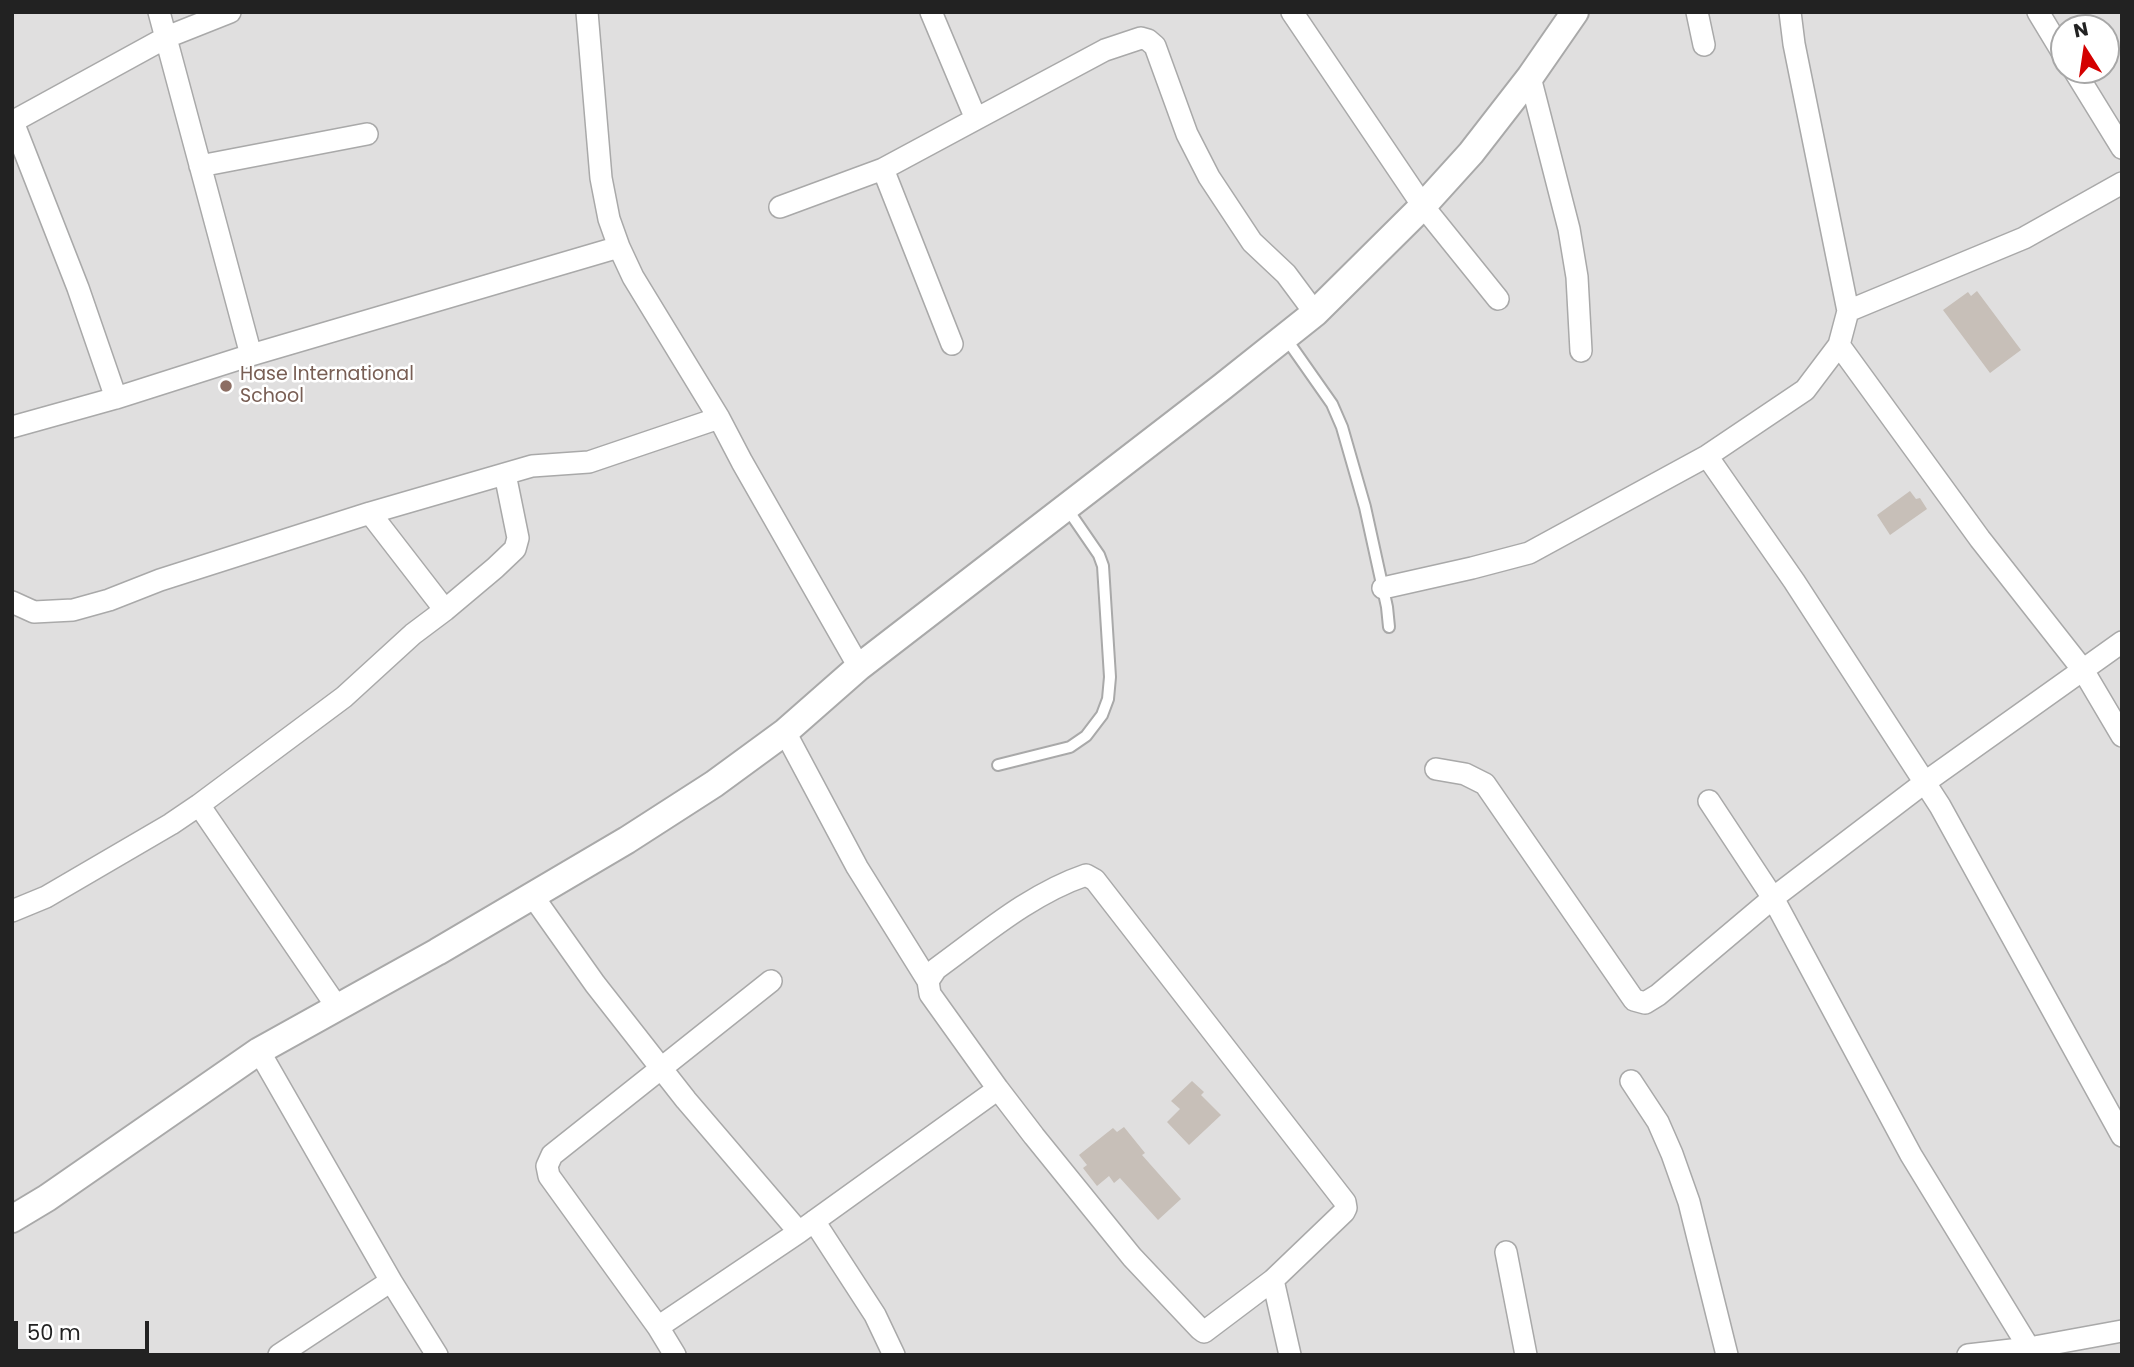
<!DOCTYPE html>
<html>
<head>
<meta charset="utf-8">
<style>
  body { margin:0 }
  #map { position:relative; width:2134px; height:1367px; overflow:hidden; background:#f2efe9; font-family:Poppins,sans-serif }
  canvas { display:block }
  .frame { position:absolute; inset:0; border:14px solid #222; pointer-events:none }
  .north { position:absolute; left:2050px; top:14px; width:70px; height:70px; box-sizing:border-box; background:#fff; border:2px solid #a7a7a7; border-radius:50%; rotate:348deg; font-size:19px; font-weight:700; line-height:28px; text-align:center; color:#222 }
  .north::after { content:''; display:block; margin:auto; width:24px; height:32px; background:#d40000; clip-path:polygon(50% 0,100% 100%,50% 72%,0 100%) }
  .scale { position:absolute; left:14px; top:1321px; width:135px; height:32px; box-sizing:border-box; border:4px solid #222; border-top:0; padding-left:9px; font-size:21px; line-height:24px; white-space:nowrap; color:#222; -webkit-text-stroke:5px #fff; paint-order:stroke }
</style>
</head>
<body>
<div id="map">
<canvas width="2134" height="1367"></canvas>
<div class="frame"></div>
<div class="north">N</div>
<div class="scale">50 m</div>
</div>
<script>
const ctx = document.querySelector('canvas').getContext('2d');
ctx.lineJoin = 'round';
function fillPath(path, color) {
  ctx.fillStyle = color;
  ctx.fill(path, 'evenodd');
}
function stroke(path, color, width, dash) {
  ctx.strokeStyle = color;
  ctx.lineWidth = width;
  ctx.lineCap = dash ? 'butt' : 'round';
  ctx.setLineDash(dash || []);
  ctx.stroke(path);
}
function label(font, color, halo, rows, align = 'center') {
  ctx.font = font + ' Poppins,sans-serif';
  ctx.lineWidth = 5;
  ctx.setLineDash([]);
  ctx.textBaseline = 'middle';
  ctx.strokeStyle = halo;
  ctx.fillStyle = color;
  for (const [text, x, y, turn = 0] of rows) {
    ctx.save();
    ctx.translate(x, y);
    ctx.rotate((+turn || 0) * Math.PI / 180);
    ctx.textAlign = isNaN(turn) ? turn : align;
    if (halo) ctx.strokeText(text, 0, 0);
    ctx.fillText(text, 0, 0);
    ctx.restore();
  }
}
const residential = new Path2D(`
  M 12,12 L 2122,12 L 2122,1355 L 12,1355 ZM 2064,28 L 2106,28 L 2106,70 L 2064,70 Z`);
const building = new Path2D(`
  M 1977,291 L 2021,350 L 1990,373 L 1943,310 L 1968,292 L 1971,296 Z
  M 1910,491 L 1916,499 L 1920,498 L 1927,509 L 1890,535 L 1877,515 Z
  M 1192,1081 L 1204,1092 L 1201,1095 L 1221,1115 L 1189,1145 L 1167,1122 L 1180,1109 L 1171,1101 Z
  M 1124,1127 L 1145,1153 L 1142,1155 L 1181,1199 L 1158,1220 L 1120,1178 L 1114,1183 L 1109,1176 L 1097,1186 L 1083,1168 L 1087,1165 L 1079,1155 L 1113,1128 L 1117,1132 Z`);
const service = new Path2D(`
  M 1285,337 L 1332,404 L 1342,427 L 1365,507 L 1387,607 L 1389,627
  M 998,765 L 1070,747 L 1086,736 L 1102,715 L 1108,699 L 1110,677 L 1103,566 L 1099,555 L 1066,507`);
const minor = new Path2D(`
  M 159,12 L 251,355
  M 587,12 L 601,178 L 609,219 L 619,247 L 633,277 L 719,418 L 742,462 L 859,667
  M 1292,12 L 1423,206 L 1498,299
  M 1697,12 L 1704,45
  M 2038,12 L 2064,55
  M 2074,70 L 2122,148
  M 1530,77 L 1569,229 L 1577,277 L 1581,351
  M 976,119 L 1105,50 L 1141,38 L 1148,40 L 1155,46 L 1187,134 L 1209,177 L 1252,242 L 1286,274 L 1315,313
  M 12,122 L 167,37 L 230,12
  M 13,122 L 78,288 L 116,398
  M 200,166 L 367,134
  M 883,169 L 952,344
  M 780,207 L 883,169 L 976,119 L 931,12
  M 1848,311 L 2024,238 L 2122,183
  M 1839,345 L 1980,539 L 2083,670 L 2122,736
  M 12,427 L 116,398 L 251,355 L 619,247
  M 1707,456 L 1794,581 L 1940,806 L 2122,1136
  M 370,513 L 445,610
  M 1383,588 L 1472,568 L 1529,553 L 1707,456 L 1805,390 L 1839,345 L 1848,311 L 1794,44 L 1790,12
  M 12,602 L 34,612 L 73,610 L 109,600 L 160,580 L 370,513 L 532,466 L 589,462 L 719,418
  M 785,732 L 857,867 L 928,981
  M 1436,769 L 1465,774 L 1485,784 L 1634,1000 L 1645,1003 L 1658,995 L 1773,898 L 1911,1155 L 2029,1348
  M 1709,801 L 1773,898 L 1924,783 L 2122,642
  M 199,805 L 337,1007
  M 532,895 L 595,984 L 686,1100 L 799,1232
  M 12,911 L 46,897 L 171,824 L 199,805 L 344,697 L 413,634 L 445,610 L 495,568 L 515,549 L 518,538 L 505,474
  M 259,1051 L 391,1281 L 279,1355
  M 1631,1081 L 1658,1122 L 1672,1154 L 1689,1202 L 1727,1355
  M 814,1221 L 875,1315 L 894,1355
  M 1506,1252 L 1526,1355
  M 1273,1280 L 1344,1212 L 1346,1208 L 1345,1202 L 1095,880 L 1086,875 C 1030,894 983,935 936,969 L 928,981 L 930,994 L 998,1089 L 1034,1136 L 1132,1257 L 1200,1329 L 1204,1332 L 1273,1280 L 1290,1355
  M 391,1281 L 437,1355
  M 658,1327 L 799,1232 L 998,1089
  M 675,1355 L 658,1327 L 549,1176 L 547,1166 L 552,1155 L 771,981
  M 1968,1355 L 2029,1348 L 2122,1331`);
const tertiary = new Path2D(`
  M 12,1219 L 47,1198 L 259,1051 L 437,952 L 627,840 L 714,784 L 785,732 L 859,667 L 1222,387 L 1315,313 L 1423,206 L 1471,153 L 1530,77 L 1575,12`);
const markers = [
  [226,386,7,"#8d6e63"]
];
const educationNames = [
  ["Hase International",240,375],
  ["School",240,397]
];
fillPath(residential, '#e0dfdf');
fillPath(building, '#c7bfb8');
stroke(service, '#a9a9a9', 14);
stroke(minor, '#a9a9a9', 24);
stroke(tertiary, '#a9a9a9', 30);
stroke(service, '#fff', 10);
stroke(minor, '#fff', 21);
stroke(tertiary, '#fff', 26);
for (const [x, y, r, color] of markers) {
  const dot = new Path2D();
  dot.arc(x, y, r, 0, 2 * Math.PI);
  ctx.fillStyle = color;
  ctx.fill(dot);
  stroke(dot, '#fff', 2.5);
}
label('19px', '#785e54', '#fff', educationNames, 'left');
</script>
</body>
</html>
